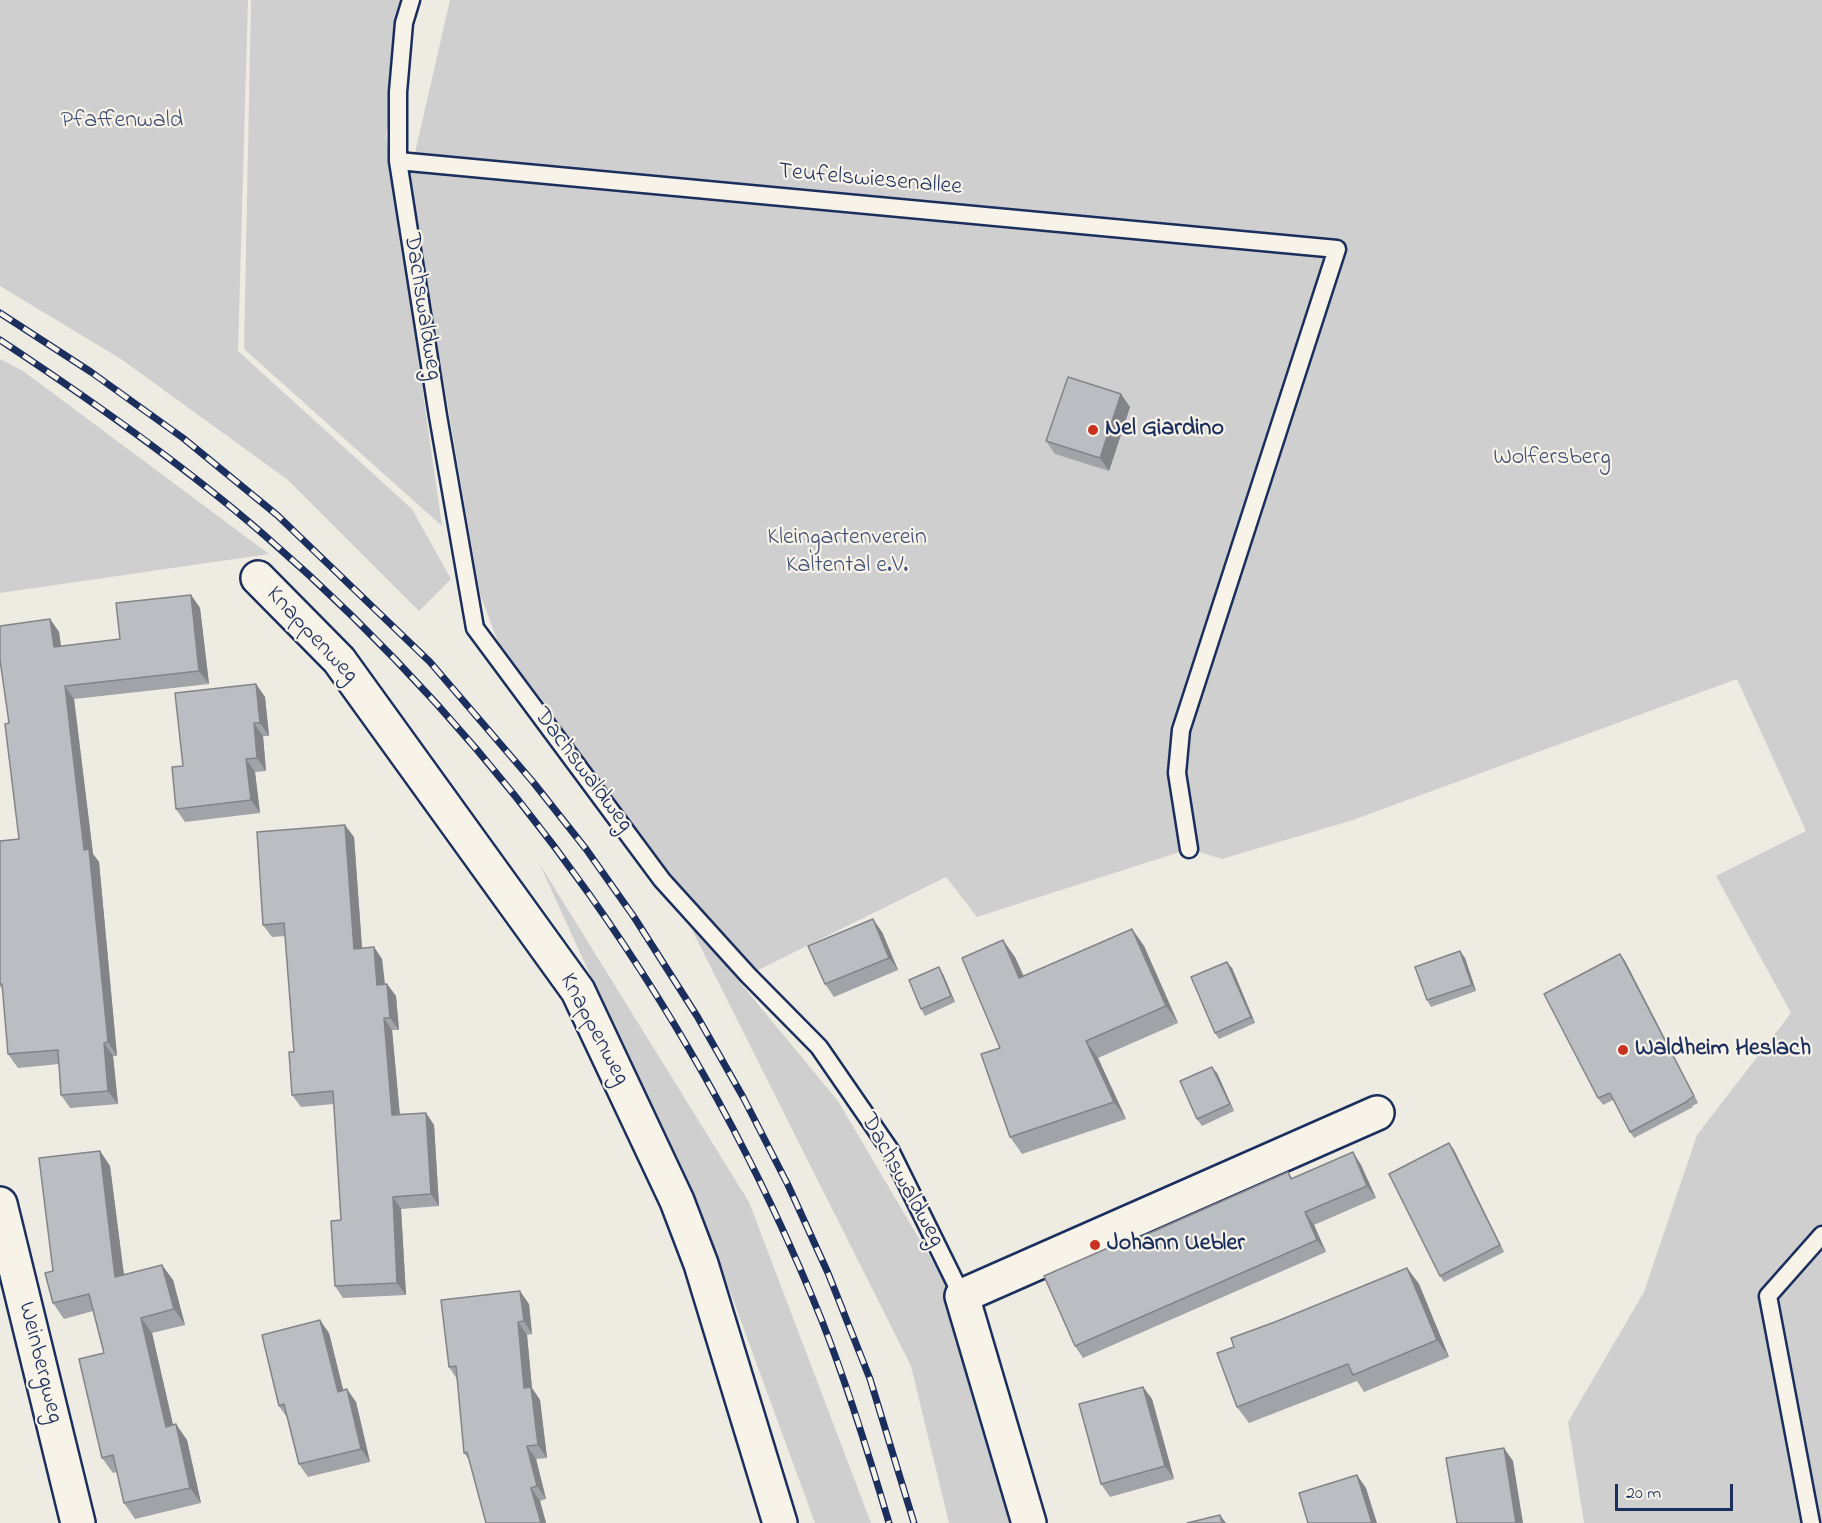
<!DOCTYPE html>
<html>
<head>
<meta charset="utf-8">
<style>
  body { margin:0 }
  #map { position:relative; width:1822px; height:1523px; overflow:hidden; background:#eeebe2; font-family:"Indie Flower",sans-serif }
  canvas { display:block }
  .scale { position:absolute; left:1615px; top:1484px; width:118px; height:27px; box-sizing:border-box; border:3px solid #1b2f5e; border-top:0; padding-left:8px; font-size:18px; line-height:21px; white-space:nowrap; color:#1b2f5e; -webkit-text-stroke:4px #f7f3e8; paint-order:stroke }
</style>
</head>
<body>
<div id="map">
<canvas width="1822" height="1523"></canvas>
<div class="scale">20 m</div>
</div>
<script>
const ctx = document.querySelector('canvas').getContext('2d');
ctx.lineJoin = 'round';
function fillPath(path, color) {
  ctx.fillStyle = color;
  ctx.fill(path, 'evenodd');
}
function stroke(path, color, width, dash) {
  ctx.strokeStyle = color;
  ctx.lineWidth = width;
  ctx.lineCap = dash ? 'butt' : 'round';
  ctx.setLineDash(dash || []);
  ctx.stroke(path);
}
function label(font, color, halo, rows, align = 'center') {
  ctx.font = font + ' "Indie Flower",sans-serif';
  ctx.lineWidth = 4.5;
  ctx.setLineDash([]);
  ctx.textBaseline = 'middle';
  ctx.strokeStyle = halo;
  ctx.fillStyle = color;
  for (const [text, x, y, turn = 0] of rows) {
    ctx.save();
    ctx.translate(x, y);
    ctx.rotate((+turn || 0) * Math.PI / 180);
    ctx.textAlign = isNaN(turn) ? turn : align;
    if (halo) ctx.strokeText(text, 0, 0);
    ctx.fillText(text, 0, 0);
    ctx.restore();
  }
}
const green = new Path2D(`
  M 0,0 L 248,0 L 238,351 L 412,509 L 451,579 L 419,611 L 288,480 L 121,359 L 0,286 Z
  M 251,0 L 413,0 L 386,134 L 442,526 L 244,349 Z
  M 450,0 L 1822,0 L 1822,1523 L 1584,1523 L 1568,1422 L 1644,1292 L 1697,1135 L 1791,1013 L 1716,876 L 1806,831 L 1737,679 L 1353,820 L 1222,859 L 1189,849 L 977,917 L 946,877 L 748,975 L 662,880 L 501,650 L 480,594 L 409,179 Z
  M 0,359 L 23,371 L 269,554 L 0,593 Z
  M 539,863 L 749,1202 L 871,1523 L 815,1523 L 709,1234 Z
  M 685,916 L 838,1101 L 957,1303 L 1016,1523 L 949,1523 L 911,1366 Z`);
const service = new Path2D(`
  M 411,0 L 404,23 L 398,92 L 398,161 L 438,416 L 475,628 L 662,880 L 748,975 L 819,1047 L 890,1150 L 962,1296
  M 398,161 L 1337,249 L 1181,730 L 1177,773 L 1189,849
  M 1811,1523 L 1768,1296 L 1822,1235`);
const minor = new Path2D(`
  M 258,578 L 339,660 L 578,991 L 677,1201 L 701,1264 L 780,1523
  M 0,1204 L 78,1523
  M 1029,1523 L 962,1296 L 1377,1113`);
const rail = new Path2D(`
  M 0,313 L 91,372 L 183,438 L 277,515 L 430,662 L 533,782 L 586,849 L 634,917 L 697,1016 L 743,1097 L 788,1185 L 828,1273 L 870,1379 L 914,1523
  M 0,340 C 91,400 181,463 263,534 C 509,747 701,1020 822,1321 C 848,1387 869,1455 889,1523`);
const wall = new Path2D(`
  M 1130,407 L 1109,471 L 1055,454 L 1046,441 Z
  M 191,595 L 200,608 L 209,684 L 74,699 L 93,854 L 99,862 L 117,1056 L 113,1056 L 118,1104 L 70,1108 L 61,1095 L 59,1064 L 18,1068 L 8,1054 L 3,990 L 0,986 L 0,841 L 19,839 L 9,723 L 50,619 L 59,632 L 61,646 L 120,639 Z
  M 256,684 L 265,697 L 269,736 L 263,736 L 266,771 L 255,772 L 260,813 L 185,822 L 176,809 L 183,766 Z
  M 354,837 L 362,948 L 374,947 L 382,959 L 385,984 L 387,984 L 396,996 L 399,1030 L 392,1030 L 400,1115 L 426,1113 L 434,1125 L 439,1206 L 401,1209 L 406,1295 L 343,1298 L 335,1286 L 341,1220 L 334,1104 L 301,1107 L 292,1095 L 294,1052 L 285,936 L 272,937 L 263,925 Z
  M 1132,929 L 1144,946 L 1178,1023 L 1098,1058 L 1126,1119 L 1022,1154 L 1010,1137 L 1000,1048 L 1015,957 L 1024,976 Z
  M 882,932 L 898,970 L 834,997 L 825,984 Z
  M 1620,954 L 1625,961 L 1698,1103 L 1692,1106 L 1693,1107 L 1634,1138 L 1630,1132 L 1613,1100 L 1603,1105 L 1598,1098 Z
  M 1465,958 L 1476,991 L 1431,1007 L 1427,1000 Z
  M 1232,968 L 1255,1023 L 1219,1039 L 1215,1033 Z
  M 943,974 L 955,1002 L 925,1016 L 921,1009 Z
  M 1217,1073 L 1234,1111 L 1202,1126 L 1197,1119 Z
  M 1449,1143 L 1454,1150 L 1504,1252 L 1444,1282 L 1440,1276 Z
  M 100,1151 L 110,1166 L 124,1275 L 162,1265 L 173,1280 L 185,1325 L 152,1333 L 173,1425 L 187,1440 L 201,1503 L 135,1519 L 124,1503 L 117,1472 L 113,1473 L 102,1458 L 104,1353 L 93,1311 L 64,1319 L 53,1303 L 53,1271 Z
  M 1353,1152 L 1361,1165 L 1376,1198 L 1314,1225 L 1326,1252 L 1083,1358 L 1075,1346 L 1133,1237 L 1135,1240 L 1288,1172 L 1292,1178 Z
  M 1407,1268 L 1419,1284 L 1449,1357 L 1364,1392 L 1357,1381 L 1249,1423 L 1237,1407 L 1234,1347 L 1275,1322 Z
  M 529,1304 L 532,1334 L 527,1335 L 532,1388 L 540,1400 L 547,1458 L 536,1459 L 546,1499 L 540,1501 L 546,1523 L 486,1523 L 469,1460 L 464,1453 L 457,1379 L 449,1367 Z
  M 329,1333 L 343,1390 L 356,1402 L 370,1462 L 308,1477 L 299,1464 L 288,1419 L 279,1406 Z
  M 1143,1387 L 1152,1399 L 1174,1479 L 1110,1497 L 1101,1484 Z`);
const shadedWall = new Path2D(`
  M 1121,394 L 1130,407 L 1109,471 L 1100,458 Z
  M 191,595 L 200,608 L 209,684 L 199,671 Z
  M 50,619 L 59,632 L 63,660 L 54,647 Z
  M 256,684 L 265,697 L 269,736 L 260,723 Z
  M 65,686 L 74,699 L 93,854 L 99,862 L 117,1056 L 108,1042 Z
  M 254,723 L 263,736 L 266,771 L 257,758 Z
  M 246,759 L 255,772 L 260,813 L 251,800 Z
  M 345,825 L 354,837 L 363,961 L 354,949 Z
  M 873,919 L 882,932 L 898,970 L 889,958 Z
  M 1132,929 L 1144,946 L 1178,1023 L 1166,1006 Z
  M 1003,940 L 1015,957 L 1031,995 L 1019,978 Z
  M 374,947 L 382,959 L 386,997 L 377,985 Z
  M 1460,951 L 1465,958 L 1476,991 L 1472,985 Z
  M 1620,954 L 1625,961 L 1698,1103 L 1694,1096 Z
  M 1227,962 L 1232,968 L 1255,1023 L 1251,1017 Z
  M 939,967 L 943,974 L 955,1002 L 951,996 Z
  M 387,984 L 396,996 L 399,1030 L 390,1018 Z
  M 384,1018 L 392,1030 L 401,1128 L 392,1115 Z
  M 1086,1041 L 1098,1058 L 1126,1119 L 1114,1102 Z
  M 104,1043 L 113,1056 L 118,1104 L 108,1091 Z
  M 1212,1067 L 1217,1073 L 1234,1111 L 1230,1104 Z
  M 426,1113 L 434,1125 L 439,1206 L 431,1194 Z
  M 1449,1143 L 1454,1150 L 1504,1252 L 1500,1245 Z
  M 100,1151 L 110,1166 L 126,1292 L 115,1277 Z
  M 1353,1152 L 1361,1165 L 1376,1198 L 1367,1186 Z
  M 393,1197 L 401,1209 L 406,1295 L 397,1283 Z
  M 1305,1212 L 1314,1225 L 1326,1252 L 1317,1240 Z
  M 162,1265 L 173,1280 L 185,1325 L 174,1309 Z
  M 1407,1268 L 1419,1284 L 1449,1357 L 1437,1340 Z
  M 520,1291 L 529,1304 L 532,1334 L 524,1321 Z
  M 141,1318 L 152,1333 L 177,1442 L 166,1427 Z
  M 320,1320 L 329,1333 L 347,1405 L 338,1392 Z
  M 518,1322 L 527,1335 L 532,1388 L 540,1400 L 547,1458 L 538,1445 L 524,1388 Z
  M 1143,1387 L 1152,1399 L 1174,1479 L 1165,1466 Z
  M 347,1389 L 356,1402 L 370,1462 L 361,1449 Z
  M 176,1424 L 187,1440 L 201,1503 L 190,1488 Z
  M 527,1446 L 536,1459 L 546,1499 L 537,1486 Z
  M 1504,1448 L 1513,1461 L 1523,1523 L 1516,1523 Z
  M 1357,1475 L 1366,1488 L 1377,1523 L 1372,1523 Z
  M 531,1488 L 540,1501 L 546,1523 L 541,1523 Z
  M 1220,1515 L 1226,1523 L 1222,1523 Z`);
const building = new Path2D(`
  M 1068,377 L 1121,394 L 1100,458 L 1046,441 Z
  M 191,595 L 199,671 L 65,686 L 84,850 L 89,849 L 108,1042 L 104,1043 L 108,1091 L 61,1095 L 58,1050 L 8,1054 L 2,984 L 0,984 L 0,841 L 19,839 L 5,724 L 9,723 L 0,660 L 0,626 L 50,619 L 54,647 L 120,639 L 116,603 Z
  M 256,684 L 260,723 L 254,723 L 257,758 L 246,759 L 251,800 L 176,809 L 172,767 L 183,766 L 175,693 Z
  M 345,825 L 354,949 L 374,947 L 377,985 L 387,984 L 390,1018 L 384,1018 L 392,1115 L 426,1113 L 431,1194 L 393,1197 L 397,1283 L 335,1286 L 331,1221 L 341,1220 L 333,1091 L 292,1095 L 289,1052 L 294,1052 L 284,923 L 263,925 L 257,832 Z
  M 873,919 L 889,958 L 825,984 L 808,946 Z
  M 1132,929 L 1166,1006 L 1086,1041 L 1114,1102 L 1010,1137 L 981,1054 L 1000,1048 L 962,958 L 1003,940 L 1019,978 Z
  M 1460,951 L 1472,985 L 1427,1000 L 1415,967 Z
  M 1620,954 L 1694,1096 L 1688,1100 L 1688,1101 L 1630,1132 L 1610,1093 L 1598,1098 L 1544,994 Z
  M 1227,962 L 1251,1017 L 1215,1033 L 1191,977 Z
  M 939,967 L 951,996 L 921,1009 L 909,980 Z
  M 1212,1067 L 1230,1104 L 1197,1119 L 1180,1081 Z
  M 1449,1143 L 1500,1245 L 1440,1276 L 1389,1174 Z
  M 100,1151 L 115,1277 L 162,1265 L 174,1309 L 141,1318 L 166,1427 L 176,1424 L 190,1488 L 124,1503 L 113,1455 L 102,1458 L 79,1359 L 104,1353 L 89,1294 L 53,1303 L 45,1273 L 53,1271 L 39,1158 Z
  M 1353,1152 L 1367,1186 L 1305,1212 L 1317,1240 L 1075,1346 L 1044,1276 L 1133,1237 L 1134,1240 L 1288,1172 L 1291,1179 Z
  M 1407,1268 L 1437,1340 L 1353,1375 L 1348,1364 L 1237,1407 L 1217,1353 L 1234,1347 L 1231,1338 L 1275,1322 Z
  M 520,1291 L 524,1321 L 518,1322 L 524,1388 L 531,1387 L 538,1445 L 527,1446 L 537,1486 L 531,1488 L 541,1523 L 486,1523 L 467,1452 L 464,1453 L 456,1366 L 449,1367 L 441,1300 Z
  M 320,1320 L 338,1392 L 347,1389 L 361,1449 L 299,1464 L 284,1404 L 279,1406 L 262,1335 Z
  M 1143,1387 L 1165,1466 L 1101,1484 L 1079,1404 Z
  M 1504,1448 L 1516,1523 L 1457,1523 L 1446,1458 Z
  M 1357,1475 L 1372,1523 L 1308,1523 L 1299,1493 Z
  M 1220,1515 L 1222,1523 L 1187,1523 Z`);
const markers = [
  [1093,430,6,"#c8321e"],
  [1623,1050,6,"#c8321e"],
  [1095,1245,6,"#c8321e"]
];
const parkNames = [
  ["Pfaffenwald",122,122],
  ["Wolfersberg",1552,459],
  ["Kleingartenverein",847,539],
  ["Kaltental e.V.",847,567]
];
const streetNames = [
  ["Teufelswiesenallee",870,181,5],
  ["Dachswaldweg",421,307,81],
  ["Knappenweg",311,636,47],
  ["Dachswaldweg",582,771,53],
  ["Knappenweg",593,1030,62],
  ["Dachswaldweg",901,1181,61],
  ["Weinbergweg",39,1363,76]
];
const poiNames = [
  ["Nel Giardino",1105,430],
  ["Waldheim Heslach",1635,1050],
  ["Johann Uebler",1107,1245]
];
fillPath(green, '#cfcfcf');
stroke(service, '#1b2f5e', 21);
stroke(minor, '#1b2f5e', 38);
stroke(service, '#f7f3e8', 16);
stroke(minor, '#f7f3e8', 33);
stroke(rail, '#1b2f5e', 7);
stroke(rail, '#f7f3e8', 4.5, [14]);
fillPath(wall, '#a0a3a7');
fillPath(shadedWall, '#828488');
fillPath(building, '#babdc2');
stroke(building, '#828488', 1.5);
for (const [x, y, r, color] of markers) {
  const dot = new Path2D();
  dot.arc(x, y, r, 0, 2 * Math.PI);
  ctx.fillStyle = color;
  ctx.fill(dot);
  stroke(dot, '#f7f3e8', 2);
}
label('24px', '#3f4f75', '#f7f3e8', parkNames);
label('24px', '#1b2f5e', '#f7f3e8', streetNames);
label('bold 24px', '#1b2f5e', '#f7f3e8', poiNames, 'left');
</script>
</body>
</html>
